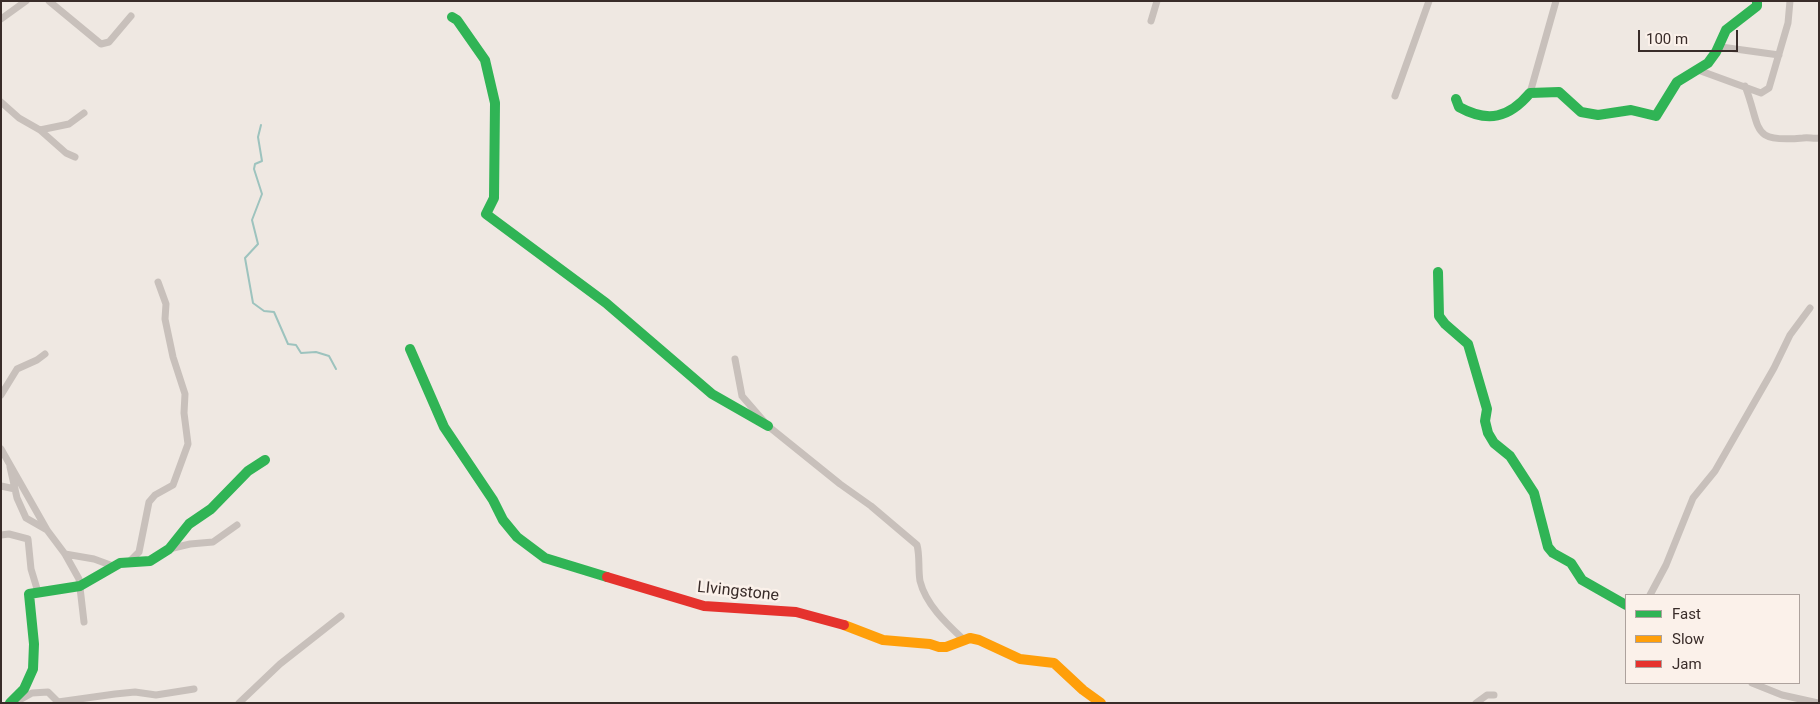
<!DOCTYPE html>
<html>
<head>
<meta charset="utf-8">
<style>
  body { margin:0 }
  #map { position:relative; width:1820px; height:704px; overflow:hidden; background:#efe8e2; font-family:Roboto,sans-serif }
  canvas { display:block }
  .frame { position:absolute; inset:0; border:2px solid #392c29; pointer-events:none }
  .legend { position:absolute; left:1625px; top:594px; width:175px; height:90px; box-sizing:border-box; background:#fbf1ea; border:1px solid #ada29d; margin:0; padding:6px 9px; list-style:none; font-size:15px; color:#392c29 }
  .legend li { display:flex; align-items:center; gap:10px; height:25px }
  .legend b { width:25px; border:1px solid #ada29d }
  .scale { position:absolute; left:1638px; top:30px; width:100px; height:22px; box-sizing:border-box; border:2px solid #392c29; border-top:0; padding-left:6px; font-size:15px; line-height:18px; white-space:nowrap; color:#392c29; -webkit-text-stroke:4px #fbf1ea; paint-order:stroke }
</style>
</head>
<body>
<div id="map">
<canvas width="1820" height="704"></canvas>
<div class="frame"></div>
<ul class="legend">
<li><b style="height:6px;background:#30b455"></b>Fast</li>
<li><b style="height:6px;background:#ff9f0a"></b>Slow</li>
<li><b style="height:6px;background:#e5322d"></b>Jam</li>
</ul>
<div class="scale">100 m</div>
</div>
<script>
const ctx = document.querySelector('canvas').getContext('2d');
ctx.lineJoin = 'round';
function stroke(path, color, width, dash) {
  ctx.strokeStyle = color;
  ctx.lineWidth = width;
  ctx.lineCap = dash ? 'butt' : 'round';
  ctx.setLineDash(dash || []);
  ctx.stroke(path);
}
function label(font, color, halo, rows, align = 'center') {
  ctx.font = font + ' Roboto,sans-serif';
  ctx.lineWidth = 5;
  ctx.setLineDash([]);
  ctx.textBaseline = 'middle';
  ctx.strokeStyle = halo;
  ctx.fillStyle = color;
  for (const [text, x, y, turn = 0] of rows) {
    ctx.save();
    ctx.translate(x, y);
    ctx.rotate((+turn || 0) * Math.PI / 180);
    ctx.textAlign = isNaN(turn) ? turn : align;
    if (halo) ctx.strokeText(text, 0, 0);
    ctx.fillText(text, 0, 0);
    ctx.restore();
  }
}
const stream = new Path2D(`
  M 261,125 L 258,137 L 262,161 L 255,164 L 254,169 L 262,194 L 252,220 L 258,244 L 245,258 L 253,303 L 264,311 L 274,312 L 288,344 L 296,345 L 301,353 L 316,352 L 329,356 L 336,369`);
const street = new Path2D(`
  M 49,1 L 101,44 L 109,42 L 131,16
  M 1,19 L 26,1
  M 1151,21 L 1157,1
  M 1721,47 L 1779,55
  M 1698,70 L 1761,93 L 1769,88 L 1788,23 L 1790,1
  M 1745,86 C 1762,129 1749,143 1803,138 C 1809,137 1813,139 1819,138
  M 1530,93 L 1556,1
  M 1395,96 L 1429,1
  M 1,102 L 19,118 L 40,130 L 69,124 L 84,113
  M 40,130 L 66,153 L 75,157
  M 735,359 L 742,396 L 768,426 L 840,484 L 871,506 L 917,545 C 920,556 918,569 920,581 C 926,605 947,624 964,640
  M 1,395 L 17,369 L 37,360 L 45,354
  M 1,449 L 47,530 L 65,554 L 79,579 L 84,622
  M 10,467 L 17,498 L 26,518 L 47,530
  M 1,486 L 15,489
  M 1,535 L 9,534 L 28,539 L 31,569 L 38,592
  M 169,549 L 190,544 L 213,542 L 237,525
  M 65,554 L 94,559 L 113,566
  M 129,562 L 139,552 L 149,502 L 155,495 L 173,485 L 188,444 L 184,413 L 185,394 L 173,357 L 165,319 L 166,304 L 158,282
  M 1650,595 L 1666,565 L 1693,498 L 1715,471 L 1774,368 L 1790,335 L 1810,308
  M 1752,683 L 1782,695 L 1818,703
  M 14,703 L 32,693 L 48,692 L 58,702 L 115,694 L 135,692 L 156,695 L 194,689
  M 239,703 L 280,664 L 341,616
  M 1476,703 L 1487,695 L 1494,695`);
const fast = new Path2D(`
  M 452,17 L 457,20 L 485,60 L 495,103 L 494,198 L 486,214 L 606,303 L 712,394 L 768,426
  M 1456,99 L 1459,107 C 1488,123 1509,118 1530,93 L 1559,92 L 1581,112 L 1598,115 L 1631,110 L 1656,116 L 1677,82 L 1708,63 L 1716,52 L 1726,30 L 1757,6 L 1757,1
  M 1438,272 L 1439,316 L 1445,324 L 1468,344 L 1487,409 L 1485,421 L 1488,433 L 1494,443 L 1510,456 L 1534,493 L 1548,547 L 1553,553 L 1571,563 L 1582,580 L 1626,605
  M 410,349 L 444,427 L 493,500 L 503,520 L 517,537 L 545,558 L 607,577
  M 10,703 L 24,689 L 33,669 L 34,644 L 29,594 L 80,586 L 120,563 L 150,561 L 169,549 L 189,524 L 211,509 L 248,471 L 265,460`);
const slow = new Path2D(`
  M 844,625 L 883,640 L 930,644 L 939,647 L 946,647 L 970,638 L 979,640 L 1020,659 L 1054,663 L 1083,690 L 1101,703`);
const jam = new Path2D(`
  M 607,577 L 704,606 L 796,612 L 844,625`);
const streetNames = [
  ["LIvingstone",738,592,6]
];
stroke(stream, '#9dc3be', 2);
stroke(street, '#c8c0bb', 7);
stroke(fast, '#30b455', 10);
stroke(slow, '#ff9f0a', 10);
stroke(jam, '#e5322d', 10);
label('16px', '#392c29', '#fbf1ea', streetNames);
</script>
</body>
</html>
